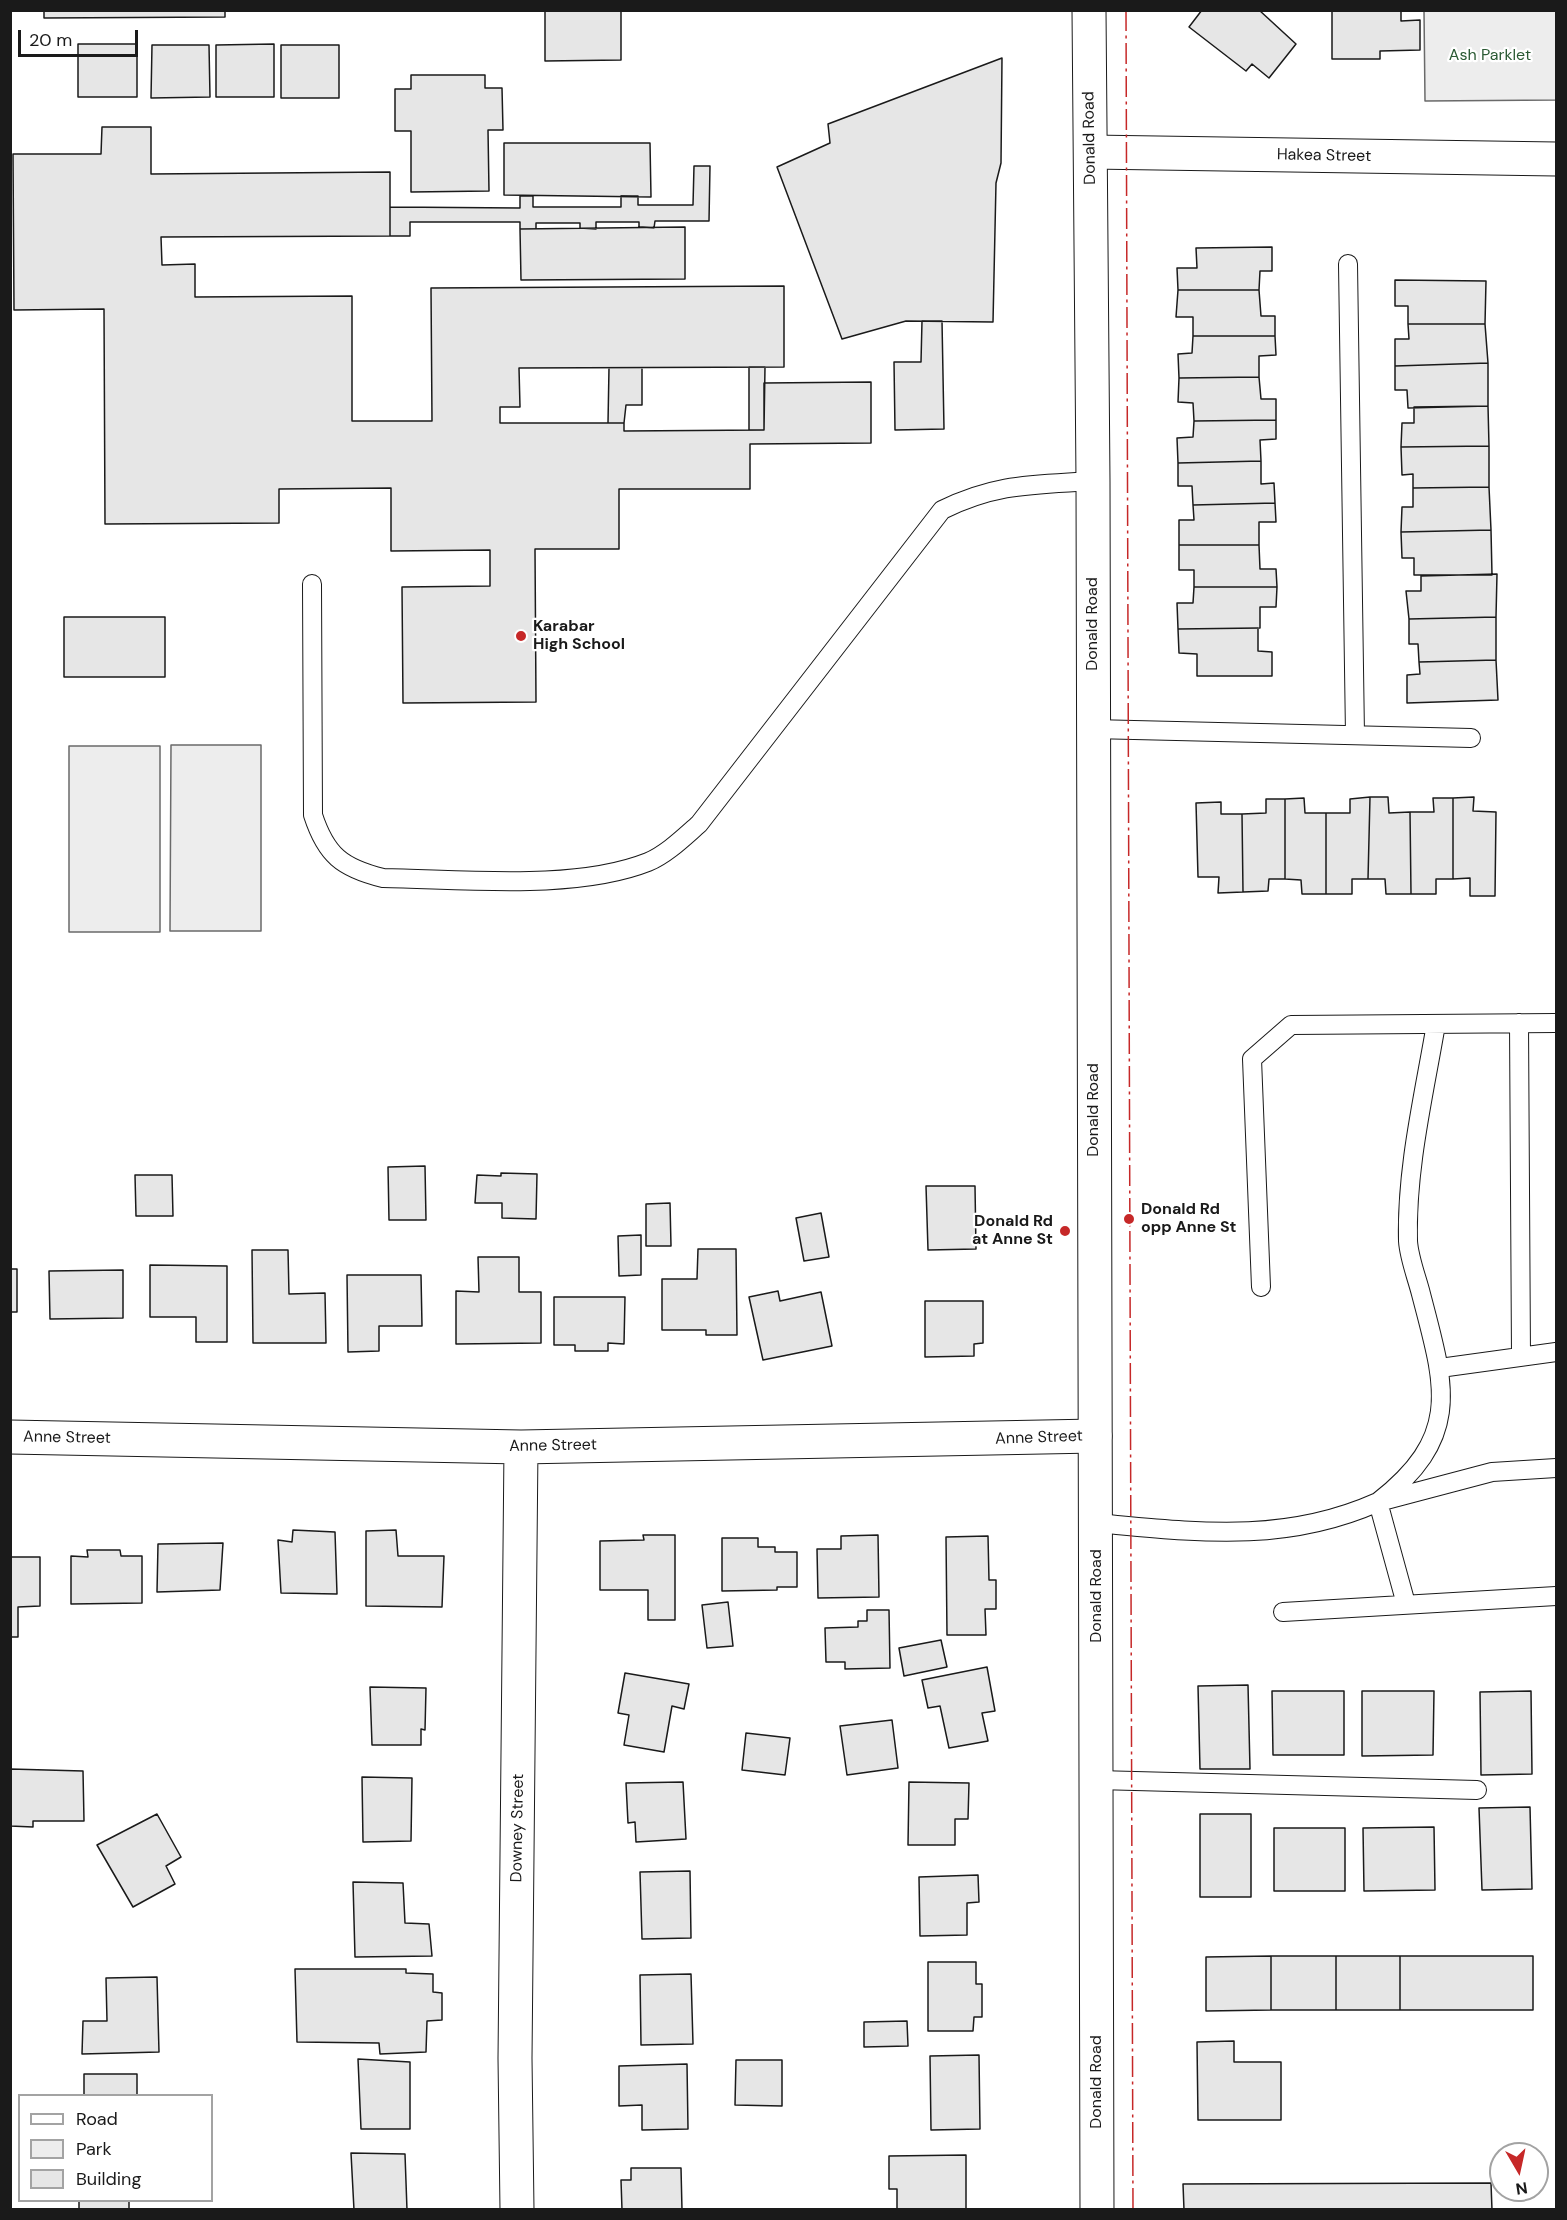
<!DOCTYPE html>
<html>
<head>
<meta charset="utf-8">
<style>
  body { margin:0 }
  #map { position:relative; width:1567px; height:2220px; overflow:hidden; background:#fff; font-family:"DM Sans",sans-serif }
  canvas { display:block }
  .frame { position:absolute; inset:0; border:12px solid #1a1a1a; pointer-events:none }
  .legend { position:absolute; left:18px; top:2094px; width:195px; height:108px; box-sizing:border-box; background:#fff; border:2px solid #a3a3a3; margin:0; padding:8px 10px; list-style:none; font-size:18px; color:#1a1a1a }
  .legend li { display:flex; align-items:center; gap:12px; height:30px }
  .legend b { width:30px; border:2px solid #a3a3a3 }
  .north { position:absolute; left:1489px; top:2142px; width:60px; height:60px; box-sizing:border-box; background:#fff; border:2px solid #a3a3a3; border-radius:50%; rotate:171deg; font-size:16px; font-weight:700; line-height:24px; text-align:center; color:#1a1a1a }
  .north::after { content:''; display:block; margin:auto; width:21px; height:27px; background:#c62828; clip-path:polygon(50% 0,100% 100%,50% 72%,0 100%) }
  .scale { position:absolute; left:18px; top:30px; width:120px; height:27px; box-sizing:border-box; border:3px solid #1a1a1a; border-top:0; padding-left:8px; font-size:18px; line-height:21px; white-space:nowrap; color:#1a1a1a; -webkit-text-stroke:4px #fff; paint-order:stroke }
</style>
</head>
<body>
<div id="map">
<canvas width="1567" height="2220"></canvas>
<div class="frame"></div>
<ul class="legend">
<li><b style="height:8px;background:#fff"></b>Road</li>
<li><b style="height:16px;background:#ededed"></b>Park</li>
<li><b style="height:16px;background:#e6e6e6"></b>Building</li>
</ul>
<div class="north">N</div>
<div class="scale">20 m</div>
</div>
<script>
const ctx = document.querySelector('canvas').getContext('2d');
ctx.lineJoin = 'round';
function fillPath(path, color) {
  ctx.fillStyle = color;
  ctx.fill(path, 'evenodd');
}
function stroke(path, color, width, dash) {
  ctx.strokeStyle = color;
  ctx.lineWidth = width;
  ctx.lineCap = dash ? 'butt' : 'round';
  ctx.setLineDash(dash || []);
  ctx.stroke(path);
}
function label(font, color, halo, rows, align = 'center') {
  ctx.font = font + ' "DM Sans",sans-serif';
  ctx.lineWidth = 4.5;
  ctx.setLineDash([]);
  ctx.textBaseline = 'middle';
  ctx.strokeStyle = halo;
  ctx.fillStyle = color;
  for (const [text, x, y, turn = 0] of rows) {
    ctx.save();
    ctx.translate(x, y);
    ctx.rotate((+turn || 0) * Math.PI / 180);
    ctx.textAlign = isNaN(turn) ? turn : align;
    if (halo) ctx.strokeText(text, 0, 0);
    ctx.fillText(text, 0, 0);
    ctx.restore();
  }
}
const green = new Path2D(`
  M 1424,11 L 1556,11 L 1556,100 L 1425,101 Z
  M 171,745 L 261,745 L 261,931 L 170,931 Z
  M 69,746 L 160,746 L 160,932 L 69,932 Z`);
const building = new Path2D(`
  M 44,10 L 225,10 L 225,17 L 44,18 Z
  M 545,10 L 621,10 L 621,60 L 545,61 Z
  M 1202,10 L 1259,10 L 1296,44 L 1269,78 L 1252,64 L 1246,71 L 1189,27 Z
  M 1332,10 L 1401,10 L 1401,21 L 1420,20 L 1420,50 L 1380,51 L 1380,59 L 1332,59 Z
  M 78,44 L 137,44 L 137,97 L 78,97 Z
  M 274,44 L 274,97 L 216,97 L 216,45 Z
  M 152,45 L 209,45 L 210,97 L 151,98 Z
  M 281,45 L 339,45 L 339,98 L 281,98 Z
  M 1002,58 L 1001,163 L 996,183 L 993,322 L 906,321 L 842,339 L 777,167 L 830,143 L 828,124 Z
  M 411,75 L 485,75 L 485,88 L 502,88 L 503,130 L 488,130 L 489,191 L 411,192 L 411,131 L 395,131 L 395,89 L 411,89 Z
  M 102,127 L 151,127 L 151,174 L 390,172 L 390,236 L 161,237 L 162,265 L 195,264 L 195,297 L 352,296 L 352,421 L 432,421 L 431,288 L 784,286 L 784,367 L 519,368 L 520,407 L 500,407 L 500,423 L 624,423 L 624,431 L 764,430 L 764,383 L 871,382 L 871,443 L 750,444 L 750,489 L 619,489 L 619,549 L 535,549 L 536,702 L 403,703 L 402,587 L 490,586 L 490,550 L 391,551 L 391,488 L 279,489 L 279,523 L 105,524 L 104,309 L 14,310 L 13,154 L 101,154 Z
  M 504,143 L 650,143 L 651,197 L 504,195 Z
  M 694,166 L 710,166 L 709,221 L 655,221 L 654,228 L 639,227 L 639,222 L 596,222 L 596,229 L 580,228 L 580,223 L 536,223 L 536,229 L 520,229 L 520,222 L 410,222 L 410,236 L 390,236 L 390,207 L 520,208 L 520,196 L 533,196 L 533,207 L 621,207 L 621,196 L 638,196 L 638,205 L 693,205 Z
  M 685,227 L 685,279 L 521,280 L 520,229 Z
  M 1272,247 L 1272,271 L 1260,271 L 1259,290 L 1178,290 L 1177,268 L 1197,268 L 1196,248 Z
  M 1395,280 L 1486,281 L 1485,324 L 1408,324 L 1408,306 L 1395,306 Z
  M 1178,290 L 1259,290 L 1261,316 L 1275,316 L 1275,336 L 1193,336 L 1193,317 L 1176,317 Z
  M 922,321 L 942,321 L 944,429 L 895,430 L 894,362 L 921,362 Z
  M 1408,324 L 1485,324 L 1488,363 L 1395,366 L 1395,339 L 1409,339 Z
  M 1193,336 L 1275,336 L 1276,355 L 1259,356 L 1259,377 L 1179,378 L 1178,354 L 1192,353 Z
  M 1488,363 L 1488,406 L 1408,408 L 1407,390 L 1395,390 L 1395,366 Z
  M 749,367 L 765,367 L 764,430 L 749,430 Z
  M 609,368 L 642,368 L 642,405 L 626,405 L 624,423 L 608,423 Z
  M 1259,377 L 1261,399 L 1276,399 L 1276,420 L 1194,421 L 1193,403 L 1178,402 L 1179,378 Z
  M 1488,406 L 1489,446 L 1401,447 L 1402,423 L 1414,423 L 1414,407 Z
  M 1276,420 L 1276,439 L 1260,440 L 1261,461 L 1178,463 L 1177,438 L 1193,437 L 1194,421 Z
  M 1489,446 L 1489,487 L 1413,488 L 1413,474 L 1402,475 L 1401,447 Z
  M 1261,461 L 1261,484 L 1274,483 L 1275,503 L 1193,505 L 1192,486 L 1178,486 L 1178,463 Z
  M 1489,487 L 1491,530 L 1401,532 L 1402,507 L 1413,507 L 1413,488 Z
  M 1275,503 L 1276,522 L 1259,522 L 1259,545 L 1179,545 L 1179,520 L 1194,520 L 1193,505 Z
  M 1491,530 L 1492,575 L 1414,575 L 1414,558 L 1402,558 L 1401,532 Z
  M 1179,545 L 1259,545 L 1260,569 L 1276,569 L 1277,587 L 1194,587 L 1194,570 L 1179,570 Z
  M 1497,574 L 1496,617 L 1409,619 L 1406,591 L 1421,591 L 1421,576 Z
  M 1194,587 L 1277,587 L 1276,607 L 1260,607 L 1260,628 L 1178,629 L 1177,603 L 1193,603 Z
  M 64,617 L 165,617 L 165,677 L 64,677 Z
  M 1496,617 L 1496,660 L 1419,662 L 1418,644 L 1409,644 L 1409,619 Z
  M 1258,628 L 1258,651 L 1272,652 L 1272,676 L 1197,676 L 1197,654 L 1179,653 L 1178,629 Z
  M 1496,660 L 1498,700 L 1407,703 L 1407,675 L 1420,674 L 1419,662 Z
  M 1370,797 L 1388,797 L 1389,813 L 1410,812 L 1411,894 L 1386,894 L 1385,879 L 1368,879 Z
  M 1370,797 L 1368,879 L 1352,879 L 1352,894 L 1326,894 L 1326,813 L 1350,813 L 1350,799 Z
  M 1474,797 L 1473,811 L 1496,812 L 1495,896 L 1470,896 L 1470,878 L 1453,879 L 1453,798 Z
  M 1304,798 L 1305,813 L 1326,813 L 1326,894 L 1302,894 L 1301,880 L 1285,879 L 1285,799 Z
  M 1433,798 L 1453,798 L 1453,879 L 1436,879 L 1436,894 L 1411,894 L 1410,812 L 1434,812 Z
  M 1266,799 L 1285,799 L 1285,879 L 1269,879 L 1268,891 L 1243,892 L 1242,814 L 1266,813 Z
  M 1221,802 L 1221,814 L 1242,814 L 1243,892 L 1218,893 L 1219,877 L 1198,877 L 1196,803 Z
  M 425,1166 L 426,1220 L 389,1220 L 388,1167 Z
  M 501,1173 L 537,1174 L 536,1219 L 502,1218 L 502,1203 L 475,1203 L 477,1175 L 501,1176 Z
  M 135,1175 L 172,1175 L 173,1216 L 136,1216 Z
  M 926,1186 L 975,1186 L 976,1249 L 928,1250 Z
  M 670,1203 L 671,1246 L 646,1246 L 646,1204 Z
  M 821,1213 L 829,1257 L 804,1261 L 796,1218 Z
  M 641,1235 L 641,1275 L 619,1276 L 618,1236 Z
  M 698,1249 L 736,1249 L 737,1335 L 706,1335 L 706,1330 L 662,1330 L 662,1279 L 697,1279 Z
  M 252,1250 L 288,1250 L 289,1294 L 325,1293 L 326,1343 L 253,1343 Z
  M 478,1257 L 519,1257 L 519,1292 L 541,1292 L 541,1343 L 456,1344 L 456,1291 L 479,1292 Z
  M 150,1265 L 227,1266 L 227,1342 L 196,1342 L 196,1317 L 150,1317 Z
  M 10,1269 L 17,1269 L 17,1312 L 10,1312 Z
  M 123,1270 L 123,1318 L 50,1319 L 49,1271 Z
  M 347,1275 L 421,1275 L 422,1326 L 379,1326 L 379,1351 L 348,1352 Z
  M 778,1291 L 780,1301 L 821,1292 L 832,1346 L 763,1360 L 749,1297 Z
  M 554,1297 L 625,1297 L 624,1344 L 608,1343 L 608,1351 L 575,1351 L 575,1345 L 554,1345 Z
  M 925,1301 L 983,1301 L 983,1343 L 974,1344 L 974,1356 L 925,1357 Z
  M 293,1530 L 335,1532 L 337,1594 L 281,1593 L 278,1540 L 292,1542 Z
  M 396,1530 L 398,1556 L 444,1556 L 442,1607 L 366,1606 L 366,1531 Z
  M 643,1535 L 675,1535 L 675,1620 L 648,1620 L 648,1590 L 600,1590 L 600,1541 L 644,1540 Z
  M 878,1535 L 879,1597 L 818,1598 L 817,1549 L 841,1549 L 841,1536 Z
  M 988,1536 L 989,1580 L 996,1580 L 996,1609 L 985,1609 L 986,1635 L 947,1635 L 946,1537 Z
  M 722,1538 L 758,1538 L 758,1547 L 775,1547 L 775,1552 L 797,1552 L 797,1587 L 777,1587 L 777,1590 L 722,1591 Z
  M 223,1543 L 220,1590 L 157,1592 L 158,1544 Z
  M 87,1550 L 120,1550 L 121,1556 L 142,1556 L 142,1603 L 71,1604 L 71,1556 L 88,1557 Z
  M 10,1557 L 40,1557 L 40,1606 L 18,1607 L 18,1637 L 10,1637 Z
  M 728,1602 L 733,1646 L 707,1648 L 702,1605 Z
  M 867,1610 L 889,1610 L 890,1668 L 845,1669 L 845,1662 L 826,1662 L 825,1628 L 858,1627 L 858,1621 L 867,1621 Z
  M 941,1640 L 947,1667 L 904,1676 L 899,1648 Z
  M 987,1667 L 995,1711 L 982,1713 L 988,1741 L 949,1748 L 940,1706 L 928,1708 L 922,1680 Z
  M 625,1673 L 689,1684 L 684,1709 L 672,1706 L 664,1752 L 624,1745 L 629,1715 L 618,1713 Z
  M 1248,1685 L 1250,1769 L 1200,1769 L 1198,1686 Z
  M 370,1687 L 426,1688 L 425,1730 L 421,1729 L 421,1745 L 372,1745 Z
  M 1272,1691 L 1344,1691 L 1344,1755 L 1273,1755 Z
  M 1362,1691 L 1434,1691 L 1433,1755 L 1362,1756 Z
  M 1531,1691 L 1532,1774 L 1481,1775 L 1480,1692 Z
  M 892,1720 L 898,1768 L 847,1775 L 840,1726 Z
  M 746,1733 L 790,1738 L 785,1775 L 742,1770 Z
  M 10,1769 L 83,1771 L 84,1821 L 33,1821 L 33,1827 L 10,1826 Z
  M 362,1777 L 412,1778 L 411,1841 L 363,1842 Z
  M 683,1782 L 686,1839 L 636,1842 L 635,1822 L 628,1823 L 626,1783 Z
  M 909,1782 L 969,1783 L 968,1819 L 955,1819 L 955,1845 L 908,1845 Z
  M 1530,1807 L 1532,1889 L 1482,1890 L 1479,1808 Z
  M 157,1814 L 181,1857 L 166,1866 L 175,1884 L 133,1907 L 97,1845 Z
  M 1200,1814 L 1251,1814 L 1251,1897 L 1200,1897 Z
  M 1434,1827 L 1435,1890 L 1364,1891 L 1363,1828 Z
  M 1274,1828 L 1345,1828 L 1345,1891 L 1274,1891 Z
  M 690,1871 L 691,1938 L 642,1939 L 640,1872 Z
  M 978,1875 L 979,1902 L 967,1903 L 967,1935 L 920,1936 L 919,1877 Z
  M 353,1882 L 403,1883 L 405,1923 L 429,1924 L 432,1956 L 355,1957 Z
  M 1271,1956 L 1271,2010 L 1206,2011 L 1206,1957 Z
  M 1271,1956 L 1336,1956 L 1336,2010 L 1271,2010 Z
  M 1336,1956 L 1400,1956 L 1400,2010 L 1336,2010 Z
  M 1400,1956 L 1533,1956 L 1533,2010 L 1400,2010 Z
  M 928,1962 L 976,1962 L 976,1984 L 982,1984 L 982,2017 L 974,2017 L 973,2031 L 928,2031 Z
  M 295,1969 L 406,1969 L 406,1973 L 433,1974 L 433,1992 L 442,1993 L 442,2020 L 427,2021 L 426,2052 L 380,2054 L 379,2043 L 297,2042 Z
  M 691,1974 L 693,2044 L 641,2045 L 640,1975 Z
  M 157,1977 L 159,2052 L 82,2054 L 83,2021 L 107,2021 L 106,1978 Z
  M 907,2021 L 908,2046 L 864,2047 L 864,2022 Z
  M 1234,2041 L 1234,2062 L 1281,2062 L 1281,2120 L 1198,2120 L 1197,2042 Z
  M 979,2055 L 980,2129 L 931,2130 L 930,2056 Z
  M 358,2059 L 410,2062 L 410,2129 L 361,2129 Z
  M 736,2060 L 782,2060 L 782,2106 L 735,2105 Z
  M 687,2064 L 688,2129 L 642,2130 L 642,2105 L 619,2106 L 619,2066 Z
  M 84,2074 L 137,2074 L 137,2096 L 84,2096 Z
  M 351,2153 L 405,2154 L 407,2210 L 354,2210 Z
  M 966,2155 L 966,2210 L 897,2210 L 897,2189 L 889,2189 L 889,2156 Z
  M 631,2168 L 681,2168 L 682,2210 L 622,2210 L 621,2180 L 631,2180 Z
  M 1491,2183 L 1492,2210 L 1184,2210 L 1183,2184 Z
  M 79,2200 L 129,2200 L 129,2210 L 79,2210 Z`);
const service = new Path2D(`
  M 1348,264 L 1355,735
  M 312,584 L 313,815 C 326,855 342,868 383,878 C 462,879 575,891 648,862 C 667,854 684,837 699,824 L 942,510 C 997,483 1033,485 1093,481
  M 1092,729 L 1471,738
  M 1519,1023 L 1521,1357
  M 1261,1287 L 1252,1059 L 1291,1025 L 1556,1023
  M 1440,1368 L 1556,1352
  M 1386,1500 L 1492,1472 L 1556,1468
  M 1378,1502 C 1463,1436 1445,1386 1421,1294 C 1417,1278 1409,1258 1408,1241 C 1406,1169 1424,1095 1436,1024
  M 1096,1523 C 1196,1532 1284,1544 1378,1502 L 1406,1604
  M 1283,1612 L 1556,1596
  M 1097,1780 L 1477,1790`);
const minor = new Path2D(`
  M 1091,152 L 1556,159
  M 10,1437 L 521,1447 L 1095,1436
  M 517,2210 L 515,2058 L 521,1447`);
const tertiary = new Path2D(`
  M 1089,10 L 1093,481 L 1097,2210`);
const power = new Path2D(`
  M 1126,10 L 1133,2210`);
const markers = [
  [521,636,6,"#c62828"],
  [1129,1219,6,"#c62828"],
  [1065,1231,6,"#c62828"]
];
const parkNames = [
  ["Ash Parklet",1490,56]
];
const streetNames = [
  ["Donald Road",1090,138,-91],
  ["Hakea Street",1324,156,1],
  ["Donald Road",1093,624,-90],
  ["Donald Road",1094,1110,-90],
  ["Anne Street",67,1438,1],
  ["Anne Street",1039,1438,-2],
  ["Anne Street",553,1446,-1],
  ["Donald Road",1097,1596,-90],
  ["Downey Street",518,1828,-89],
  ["Donald Road",1097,2082,-90]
];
const poiNames = [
  ["Karabar",533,627],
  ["High School",533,645],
  ["Donald Rd",1141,1210],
  ["opp Anne St",1141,1228],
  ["Donald Rd",1053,1222,"right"],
  ["at Anne St",1053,1240,"right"]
];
fillPath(green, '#ededed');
stroke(green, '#6a6a6a', 1.5);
fillPath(building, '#e6e6e6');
stroke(building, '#1a1a1a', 1.5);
stroke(service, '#1a1a1a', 20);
stroke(minor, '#1a1a1a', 35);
stroke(tertiary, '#1a1a1a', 35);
stroke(service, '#fff', 18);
stroke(minor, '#fff', 33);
stroke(tertiary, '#fff', 33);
stroke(power, '#c62828', 1.5, [21, 4.5, 3, 4.5]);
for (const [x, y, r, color] of markers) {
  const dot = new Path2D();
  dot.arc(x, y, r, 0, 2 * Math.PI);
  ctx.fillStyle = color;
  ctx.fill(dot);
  stroke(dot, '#fff', 2);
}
label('16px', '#2b5a34', '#fff', parkNames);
label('16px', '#1a1a1a', '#fff', streetNames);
label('bold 16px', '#1a1a1a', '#fff', poiNames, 'left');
</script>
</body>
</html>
